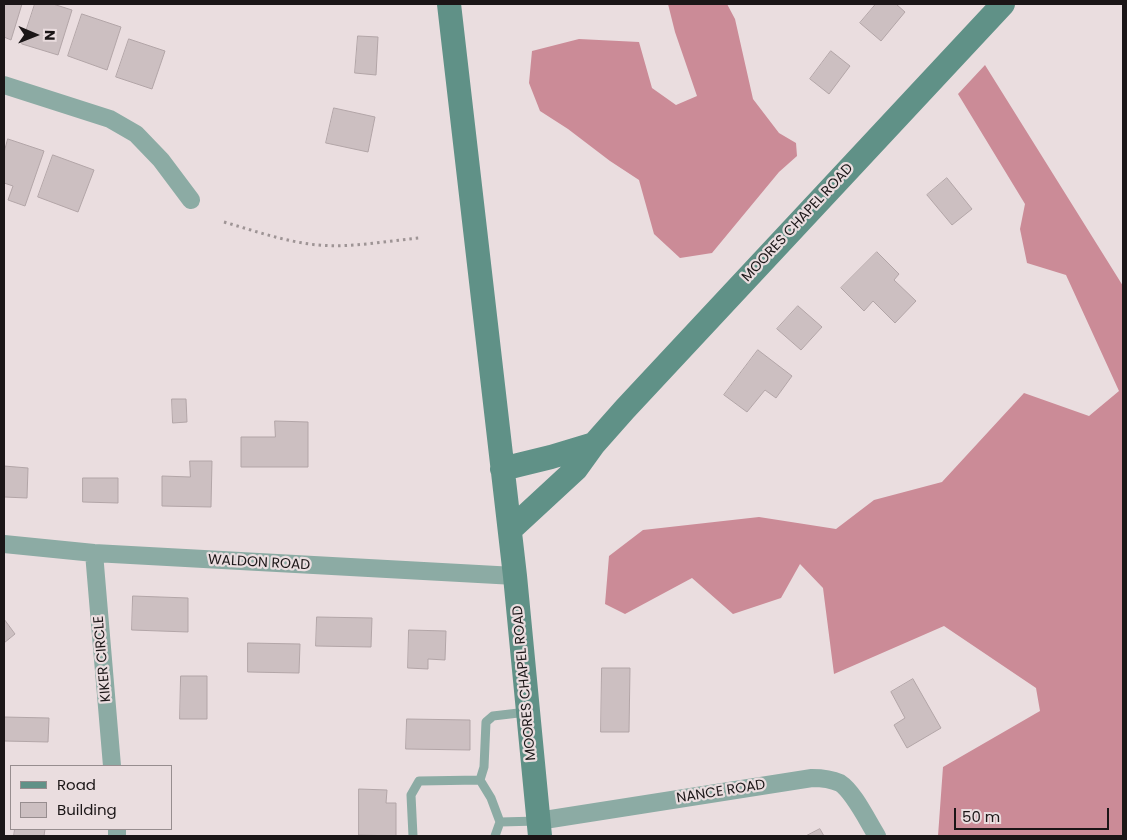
<!DOCTYPE html>
<html>
<head>
<meta charset="utf-8">
<style>
  body { margin:0 }
  #map { position:relative; width:1127px; height:840px; overflow:hidden; background:#eadddf; font-family:Poppins,sans-serif }
  canvas { display:block }
  .frame { position:absolute; inset:0; border:5px solid #1b1617; pointer-events:none }
  .legend { position:absolute; left:10px; top:765px; width:162px; height:65px; box-sizing:border-box; background:#eadddf; border:1px solid #978d8f; margin:0; padding:6px 9px; list-style:none; font-size:15px; color:#1b1617 }
  .legend li { display:flex; align-items:center; gap:10px; height:25px }
  .legend b { width:25px; border:1px solid #978d8f }
  .north { position:absolute; left:10px; top:10px; width:50px; height:50px; -webkit-text-stroke:4px #eadddf; paint-order:stroke; rotate:91deg; font-size:14px; font-weight:700; line-height:20px; text-align:center; color:#1b1617 }
  .north::after { content:''; display:block; margin:auto; width:18px; height:22px; background:#1b1617; clip-path:polygon(50% 0,100% 100%,50% 72%,0 100%) }
  .scale { position:absolute; left:954px; top:808px; width:155px; height:22px; box-sizing:border-box; border:2px solid #1b1617; border-top:0; padding-left:6px; font-size:15px; line-height:18px; white-space:nowrap; color:#1b1617; -webkit-text-stroke:4px #eadddf; paint-order:stroke }
</style>
</head>
<body>
<div id="map">
<canvas width="1127" height="840"></canvas>
<div class="frame"></div>
<ul class="legend">
<li><b style="height:6px;background:#609187"></b>Road</li>
<li><b style="height:14px;background:#ccbfc1"></b>Building</li>
</ul>
<div class="north">N</div>
<div class="scale">50 m</div>
</div>
<script>
const ctx = document.querySelector('canvas').getContext('2d');
ctx.lineJoin = 'round';
function fillPath(path, color) {
  ctx.fillStyle = color;
  ctx.fill(path, 'evenodd');
}
function stroke(path, color, width, dash) {
  ctx.strokeStyle = color;
  ctx.lineWidth = width;
  ctx.lineCap = dash ? 'butt' : 'round';
  ctx.setLineDash(dash || []);
  ctx.stroke(path);
}
function label(font, color, halo, rows, align = 'center') {
  ctx.font = font + ' Poppins,sans-serif';
  ctx.lineWidth = 4.5;
  ctx.setLineDash([]);
  ctx.textBaseline = 'middle';
  ctx.strokeStyle = halo;
  ctx.fillStyle = color;
  for (const [text, x, y, turn = 0] of rows) {
    ctx.save();
    ctx.translate(x, y);
    ctx.rotate((+turn || 0) * Math.PI / 180);
    ctx.textAlign = isNaN(turn) ? turn : align;
    if (halo) ctx.strokeText(text, 0, 0);
    ctx.fillText(text, 0, 0);
    ctx.restore();
  }
}
const forest = new Path2D(`
  M 668,4 L 727,4 L 735,19 L 753,99 L 779,133 L 796,143 L 797,156 L 779,172 L 712,253 L 680,258 L 654,234 L 639,180 L 610,161 L 568,129 L 540,111 L 529,83 L 532,51 L 579,39 L 639,42 L 652,88 L 676,105 L 697,96 L 675,32 Z
  M 985,65 L 1123,286 L 1123,836 L 938,836 L 943,767 L 1040,711 L 1036,688 L 944,626 L 834,674 L 823,588 L 800,564 L 781,598 L 733,614 L 692,578 L 625,614 L 605,604 L 609,556 L 643,530 L 759,517 L 836,529 L 874,500 L 942,482 L 1024,393 L 1089,416 L 1119,391 L 1066,275 L 1027,263 L 1020,229 L 1025,204 L 958,94 Z`);
const building = new Path2D(`
  M 4,4 L 22,4 L 11,40 L 4,37 Z
  M 35,4 L 53,4 L 72,10 L 58,55 L 22,44 Z
  M 876,4 L 896,4 L 905,12 L 881,41 L 860,23 Z
  M 82,14 L 121,27 L 107,70 L 68,56 Z
  M 358,36 L 378,37 L 376,75 L 355,73 Z
  M 129,39 L 165,51 L 152,89 L 116,77 Z
  M 831,51 L 850,66 L 829,94 L 810,79 Z
  M 334,108 L 375,117 L 368,152 L 326,143 Z
  M 8,139 L 44,151 L 25,206 L 8,200 L 13,186 L 4,183 L 4,153 Z
  M 53,155 L 94,170 L 78,212 L 38,197 Z
  M 947,178 L 972,209 L 952,225 L 927,195 Z
  M 877,252 L 899,274 L 894,280 L 916,301 L 895,323 L 873,301 L 864,311 L 841,288 Z
  M 798,306 L 822,327 L 801,350 L 777,329 Z
  M 758,350 L 792,376 L 776,398 L 765,390 L 747,412 L 724,395 Z
  M 172,399 L 186,399 L 187,422 L 173,423 Z
  M 275,421 L 308,422 L 308,467 L 241,467 L 241,437 L 275,437 Z
  M 190,461 L 212,461 L 211,507 L 162,506 L 162,476 L 190,477 Z
  M 4,466 L 28,468 L 27,498 L 4,497 Z
  M 83,478 L 118,478 L 118,503 L 83,502 Z
  M 133,596 L 188,598 L 188,632 L 132,630 Z
  M 317,617 L 372,618 L 371,647 L 316,646 Z
  M 4,619 L 15,634 L 4,643 Z
  M 409,630 L 446,631 L 445,660 L 428,659 L 428,669 L 408,668 Z
  M 248,643 L 300,644 L 299,673 L 248,672 Z
  M 602,668 L 630,668 L 629,732 L 601,732 Z
  M 181,676 L 207,676 L 207,719 L 180,719 Z
  M 913,679 L 941,728 L 907,748 L 894,725 L 905,718 L 891,692 Z
  M 4,717 L 49,718 L 48,742 L 4,741 Z
  M 407,719 L 470,720 L 470,750 L 406,749 Z
  M 359,789 L 387,790 L 386,803 L 396,803 L 396,836 L 359,835 Z
  M 15,829 L 45,829 L 44,836 L 14,836 Z
  M 820,829 L 824,836 L 806,836 Z`);
const path = new Path2D(`
  M 224,222 C 255,231 286,242 318,245 C 351,248 386,241 419,238`);
const lane = new Path2D(`
  M 480,780 L 484,767 L 486,722 L 493,716 L 527,712
  M 500,822 L 538,821
  M 413,836 L 411,795 L 419,781 L 480,780 L 491,798 L 500,822 L 495,836`);
const street = new Path2D(`
  M 4,85 L 110,119 L 136,134 L 161,160 L 191,200
  M 4,544 L 94,553 L 515,576
  M 94,553 L 112,766
  M 538,821 L 812,778 C 822,778 831,779 840,783 C 854,792 868,822 877,836
  M 117,829 L 117,836`);
const secondary = new Path2D(`
  M 449,4 L 515,576 L 540,836
  M 502,469 L 551,457 L 594,444
  M 510,530 L 576,469 L 594,444 L 625,409 L 1003,4`);
const streetNames = [
  ["MOORES CHAPEL ROAD",798,223,-47],
  ["WALDON ROAD",259,563,3],
  ["KIKER CIRCLE",103,659,-95],
  ["MOORES CHAPEL ROAD",525,683,-95],
  ["NANCE ROAD",721,792,-9]
];
fillPath(forest, '#cb8b97');
fillPath(building, '#ccbfc1');
stroke(building, '#b2a5a7', 1);
stroke(path, '#9e9495', 3, [2.5, 4]);
stroke(lane, '#8caba4', 9);
stroke(street, '#8caba4', 18);
stroke(secondary, '#609187', 24);
label('14px', '#1b1617', '#eadddf', streetNames);
</script>
</body>
</html>
